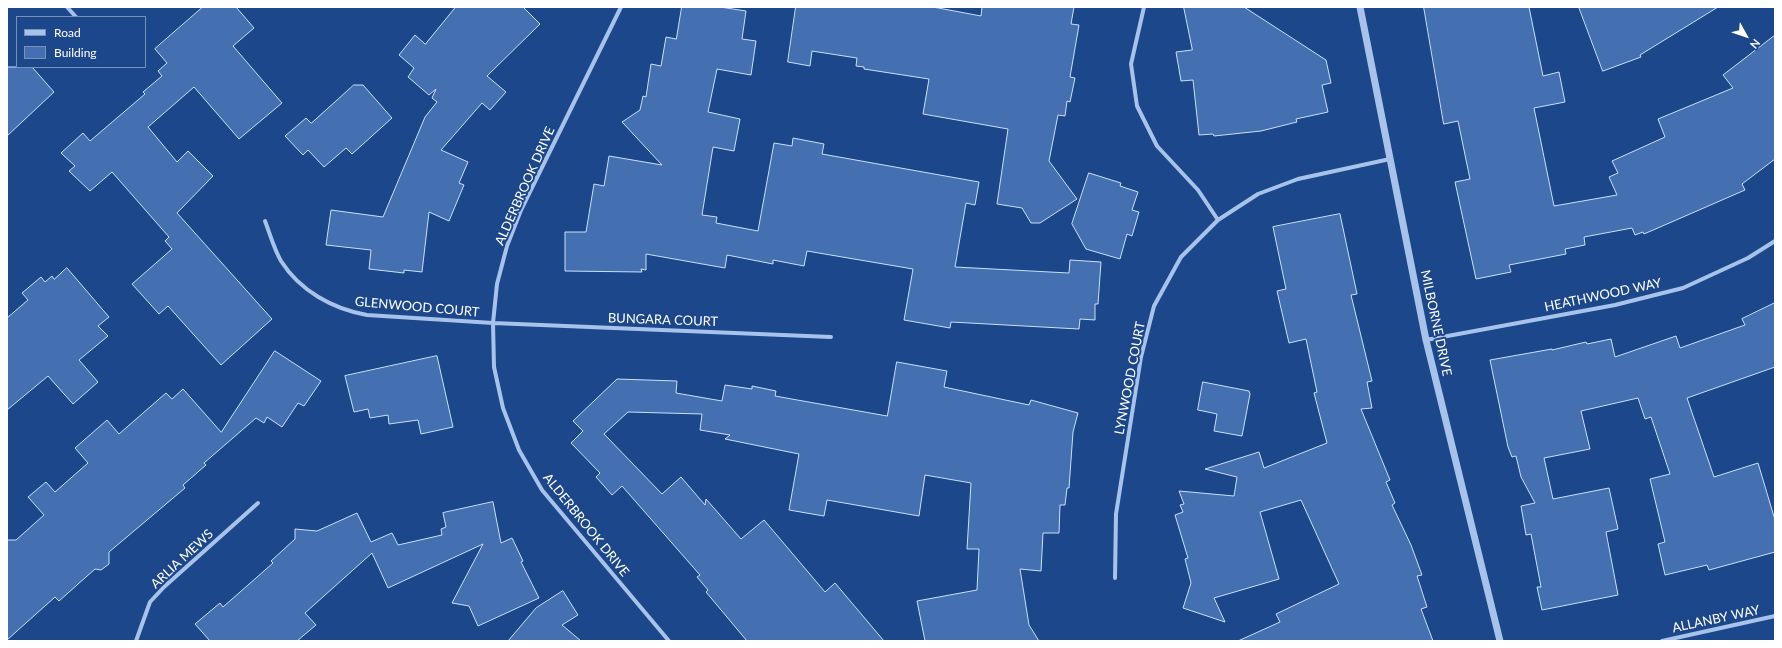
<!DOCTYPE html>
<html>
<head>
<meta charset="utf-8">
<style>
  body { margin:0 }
  #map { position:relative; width:1782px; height:648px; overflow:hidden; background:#1c478a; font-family:Lato,sans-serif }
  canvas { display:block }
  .frame { position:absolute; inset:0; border:8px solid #fff; pointer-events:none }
  .legend { position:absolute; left:16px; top:16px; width:130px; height:52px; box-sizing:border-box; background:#1c478a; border:1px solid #7791b9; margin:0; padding:5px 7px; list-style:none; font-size:12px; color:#fff }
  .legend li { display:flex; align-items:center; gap:8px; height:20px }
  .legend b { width:20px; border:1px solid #7791b9 }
  .north { position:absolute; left:1726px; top:16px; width:40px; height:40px; -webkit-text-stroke:3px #1c478a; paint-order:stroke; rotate:130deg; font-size:11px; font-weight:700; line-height:16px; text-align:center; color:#fff }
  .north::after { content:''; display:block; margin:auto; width:14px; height:18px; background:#fff; clip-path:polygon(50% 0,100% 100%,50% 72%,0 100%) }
</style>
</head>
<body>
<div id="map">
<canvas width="1782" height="648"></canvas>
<div class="frame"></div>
<ul class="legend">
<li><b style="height:5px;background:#a7c3ec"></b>Road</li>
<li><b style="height:11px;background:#4470b2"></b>Building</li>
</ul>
<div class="north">N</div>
</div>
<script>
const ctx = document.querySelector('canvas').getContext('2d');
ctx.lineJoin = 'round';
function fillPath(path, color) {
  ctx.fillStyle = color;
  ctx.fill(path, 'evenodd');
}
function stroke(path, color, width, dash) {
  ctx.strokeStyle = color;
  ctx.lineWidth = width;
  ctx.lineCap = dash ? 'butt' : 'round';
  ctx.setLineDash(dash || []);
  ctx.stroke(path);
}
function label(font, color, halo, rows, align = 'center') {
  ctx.font = font + ' Lato,sans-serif';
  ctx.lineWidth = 4;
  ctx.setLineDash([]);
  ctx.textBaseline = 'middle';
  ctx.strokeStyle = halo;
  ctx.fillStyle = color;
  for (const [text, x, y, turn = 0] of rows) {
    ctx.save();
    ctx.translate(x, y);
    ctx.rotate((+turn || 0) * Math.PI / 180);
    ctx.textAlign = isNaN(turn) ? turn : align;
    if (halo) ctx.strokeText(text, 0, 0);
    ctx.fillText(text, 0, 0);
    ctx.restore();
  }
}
const building = new Path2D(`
  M 203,7 L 236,7 L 254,28 L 233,46 L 282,103 L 239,139 L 194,87 L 148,127 L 177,162 L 188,151 L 213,176 L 177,213 L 272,319 L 221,365 L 168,306 L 159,314 L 132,284 L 172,249 L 165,241 L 169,237 L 112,172 L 90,191 L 69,171 L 75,166 L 61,153 L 83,133 L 90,141 L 145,94 L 143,92 L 162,76 L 158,71 L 167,63 L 155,49 Z
  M 456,7 L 523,7 L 540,24 L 487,76 L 506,92 L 490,110 L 482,103 L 441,150 L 468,162 L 459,183 L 464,185 L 449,221 L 429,212 L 422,272 L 404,270 L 404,273 L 369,269 L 371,250 L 326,245 L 331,210 L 383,217 L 425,117 L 437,102 L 432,98 L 436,89 L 429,95 L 408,77 L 414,68 L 399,55 L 415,35 L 425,44 Z
  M 682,7 L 720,7 L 746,11 L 742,39 L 756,41 L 751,75 L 717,69 L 708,112 L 740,119 L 734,151 L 713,147 L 702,215 L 717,217 L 716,223 L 758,231 L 774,143 L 792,146 L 793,138 L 824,144 L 822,154 L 979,182 L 975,205 L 966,203 L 955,267 L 1069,273 L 1070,260 L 1101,262 L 1098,304 L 1095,304 L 1095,320 L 1080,319 L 1079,329 L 951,322 L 950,328 L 904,320 L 913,269 L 807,251 L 804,266 L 773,260 L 773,264 L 727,255 L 725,268 L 646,254 L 646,270 L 641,269 L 642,272 L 565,271 L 565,232 L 586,232 L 594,184 L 604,186 L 609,156 L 662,165 L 622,122 L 640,110 L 643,96 L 646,97 L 651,64 L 661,66 L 666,37 L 676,39 Z
  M 796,7 L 933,7 L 981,16 L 982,7 L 1074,7 L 1071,24 L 1079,25 L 1070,77 L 1075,78 L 1070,102 L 1067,101 L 1065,116 L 1058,115 L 1049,161 L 1077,199 L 1040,223 L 1031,223 L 1022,208 L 997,204 L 1008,129 L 923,114 L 929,79 L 864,69 L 864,67 L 856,66 L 857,58 L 812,51 L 810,66 L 788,62 Z
  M 1184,7 L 1244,7 L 1326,60 L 1331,83 L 1322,85 L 1328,112 L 1296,119 L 1297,122 L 1261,131 L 1214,136 L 1213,134 L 1199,135 L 1193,80 L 1181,81 L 1176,52 L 1192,50 Z
  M 1424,7 L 1529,7 L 1543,76 L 1559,72 L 1565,102 L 1534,108 L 1554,206 L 1617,195 L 1609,177 L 1618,173 L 1612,161 L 1665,137 L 1658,119 L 1733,88 L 1723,75 L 1775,35 L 1775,159 L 1742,184 L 1745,190 L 1644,234 L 1643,232 L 1635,235 L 1632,228 L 1584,237 L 1585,245 L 1565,249 L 1566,254 L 1509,265 L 1511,272 L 1476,279 L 1455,182 L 1470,179 L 1458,121 L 1444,124 Z
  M 1579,7 L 1718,7 L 1640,55 L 1641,57 L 1603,71 Z
  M 7,67 L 32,67 L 54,92 L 7,136 Z
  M 354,85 L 363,85 L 392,118 L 352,154 L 346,148 L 324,167 L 308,150 L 303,155 L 285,136 L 306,118 L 311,123 Z
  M 1089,173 L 1121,183 L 1120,186 L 1138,192 L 1132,210 L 1139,212 L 1132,236 L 1127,234 L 1120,259 L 1086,249 L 1072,224 Z
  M 1340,214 L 1357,294 L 1351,295 L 1372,381 L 1367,382 L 1372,408 L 1361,409 L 1390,480 L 1386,482 L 1395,503 L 1392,505 L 1411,545 L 1422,575 L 1417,576 L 1427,607 L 1421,609 L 1433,641 L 1238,641 L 1280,622 L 1276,614 L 1339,584 L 1301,500 L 1260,512 L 1279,579 L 1214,598 L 1225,622 L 1183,608 L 1191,583 L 1185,559 L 1188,558 L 1175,515 L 1183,512 L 1180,505 L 1184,504 L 1179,491 L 1234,496 L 1237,477 L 1205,469 L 1259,452 L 1264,468 L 1327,443 L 1314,393 L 1317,392 L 1306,339 L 1289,343 L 1277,291 L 1286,289 L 1273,227 Z
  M 67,268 L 109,317 L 98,326 L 108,336 L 79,360 L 98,382 L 73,404 L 48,376 L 7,410 L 7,318 L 28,300 L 22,293 L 41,277 L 45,282 L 52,276 L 54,279 Z
  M 1775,303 L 1775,367 L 1687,398 L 1714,477 L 1758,463 L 1775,520 L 1775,552 L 1709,570 L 1707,565 L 1665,575 L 1658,544 L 1665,542 L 1650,479 L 1670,474 L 1651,417 L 1645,419 L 1638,398 L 1581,411 L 1590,449 L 1544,458 L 1553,499 L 1609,488 L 1618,529 L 1606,532 L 1618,595 L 1542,610 L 1537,587 L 1541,587 L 1531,534 L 1526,535 L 1521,506 L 1535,503 L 1521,477 L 1516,456 L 1512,457 L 1508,447 L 1490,360 L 1552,349 L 1552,350 L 1586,342 L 1587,344 L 1611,339 L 1615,357 L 1676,336 L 1680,348 L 1745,325 L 1742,319 Z
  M 275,351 L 321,381 L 304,406 L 298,403 L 282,427 L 267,417 L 264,423 L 256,418 L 204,463 L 206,465 L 183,485 L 185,488 L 109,552 L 109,564 L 101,570 L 95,569 L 59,601 L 55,597 L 7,640 L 7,540 L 16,540 L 44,515 L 28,497 L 46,482 L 55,492 L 88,463 L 75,448 L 107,420 L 119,434 L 166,393 L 172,399 L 183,389 L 221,432 Z
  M 437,356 L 453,427 L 421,434 L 418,420 L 389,424 L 388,415 L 370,418 L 368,409 L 354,412 L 345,376 Z
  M 897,362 L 947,371 L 944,387 L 1029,405 L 1031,400 L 1078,413 L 1073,432 L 1069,488 L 1067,488 L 1065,505 L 1060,505 L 1059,533 L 1043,533 L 1041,571 L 1020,569 L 1029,625 L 1039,641 L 925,641 L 917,601 L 977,590 L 979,549 L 967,549 L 971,483 L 925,475 L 919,516 L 827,500 L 824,516 L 789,510 L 799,454 L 725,439 L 730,435 L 700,430 L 702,414 L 628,412 L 604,434 L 662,494 L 681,477 L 705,505 L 706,499 L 741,539 L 764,520 L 825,592 L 835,583 L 884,641 L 747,641 L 706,592 L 708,590 L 697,577 L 700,575 L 622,486 L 612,495 L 596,477 L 600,473 L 571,443 L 583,431 L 573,421 L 617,379 L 677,381 L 676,393 L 722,401 L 725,385 L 752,389 L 752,386 L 776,391 L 775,396 L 887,416 Z
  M 1203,382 L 1249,391 L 1250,394 L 1242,436 L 1214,431 L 1217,414 L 1198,410 Z
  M 493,502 L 501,543 L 512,538 L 523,561 L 521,562 L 539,598 L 478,626 L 469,606 L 452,603 L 483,544 L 388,588 L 372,553 L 305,613 L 316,625 L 297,641 L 210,641 L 195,624 L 220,603 L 223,607 L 273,563 L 271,561 L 295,539 L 295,529 L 317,531 L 357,513 L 371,542 L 392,533 L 398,545 L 442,535 L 441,529 L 446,527 L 443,513 Z
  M 563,591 L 578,615 L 562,625 L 581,641 L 508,641 L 536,608 Z`);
const minor = new Path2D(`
  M 67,7 L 76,17
  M 621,7 L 521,210 L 507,246 L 497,284 L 493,323 L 494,367 L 503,408 L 519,450 L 542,490 L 669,641
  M 1144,7 L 1131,64 L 1137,106 L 1157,146 L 1198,190 L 1218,220
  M 265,221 C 270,234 274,249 281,261 C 300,291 333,309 367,315 L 493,323 L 831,337
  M 1426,340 L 1615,305 L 1683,288 L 1748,258 L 1775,241
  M 1115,578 L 1116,514 L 1141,357 L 1154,306 L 1181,257 L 1218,220 L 1258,194 L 1298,179 L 1390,159
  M 136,641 L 150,602 L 164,587 L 258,503
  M 1662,641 L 1775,616`);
const tertiary = new Path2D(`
  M 1360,7 L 1426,340 L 1500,641`);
const streetNames = [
  ["ALDERBROOK DRIVE",525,186,-66],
  ["HEATHWOOD WAY",1603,295,-12],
  ["GLENWOOD COURT",417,307,5],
  ["BUNGARA COURT",663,320,2],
  ["MILBORNE DRIVE",1436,323,78],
  ["LYNWOOD COURT",1130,378,-79],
  ["ALDERBROOK DRIVE",586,525,51],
  ["ARLIA MEWS",182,559,-43],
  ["ALLANBY WAY",1716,619,-12]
];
fillPath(building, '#4470b2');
stroke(building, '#ccdff9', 1);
stroke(minor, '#a7c3ec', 4);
stroke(tertiary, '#a7c3ec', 7);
label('13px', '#fff', '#1c478a', streetNames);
</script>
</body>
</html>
